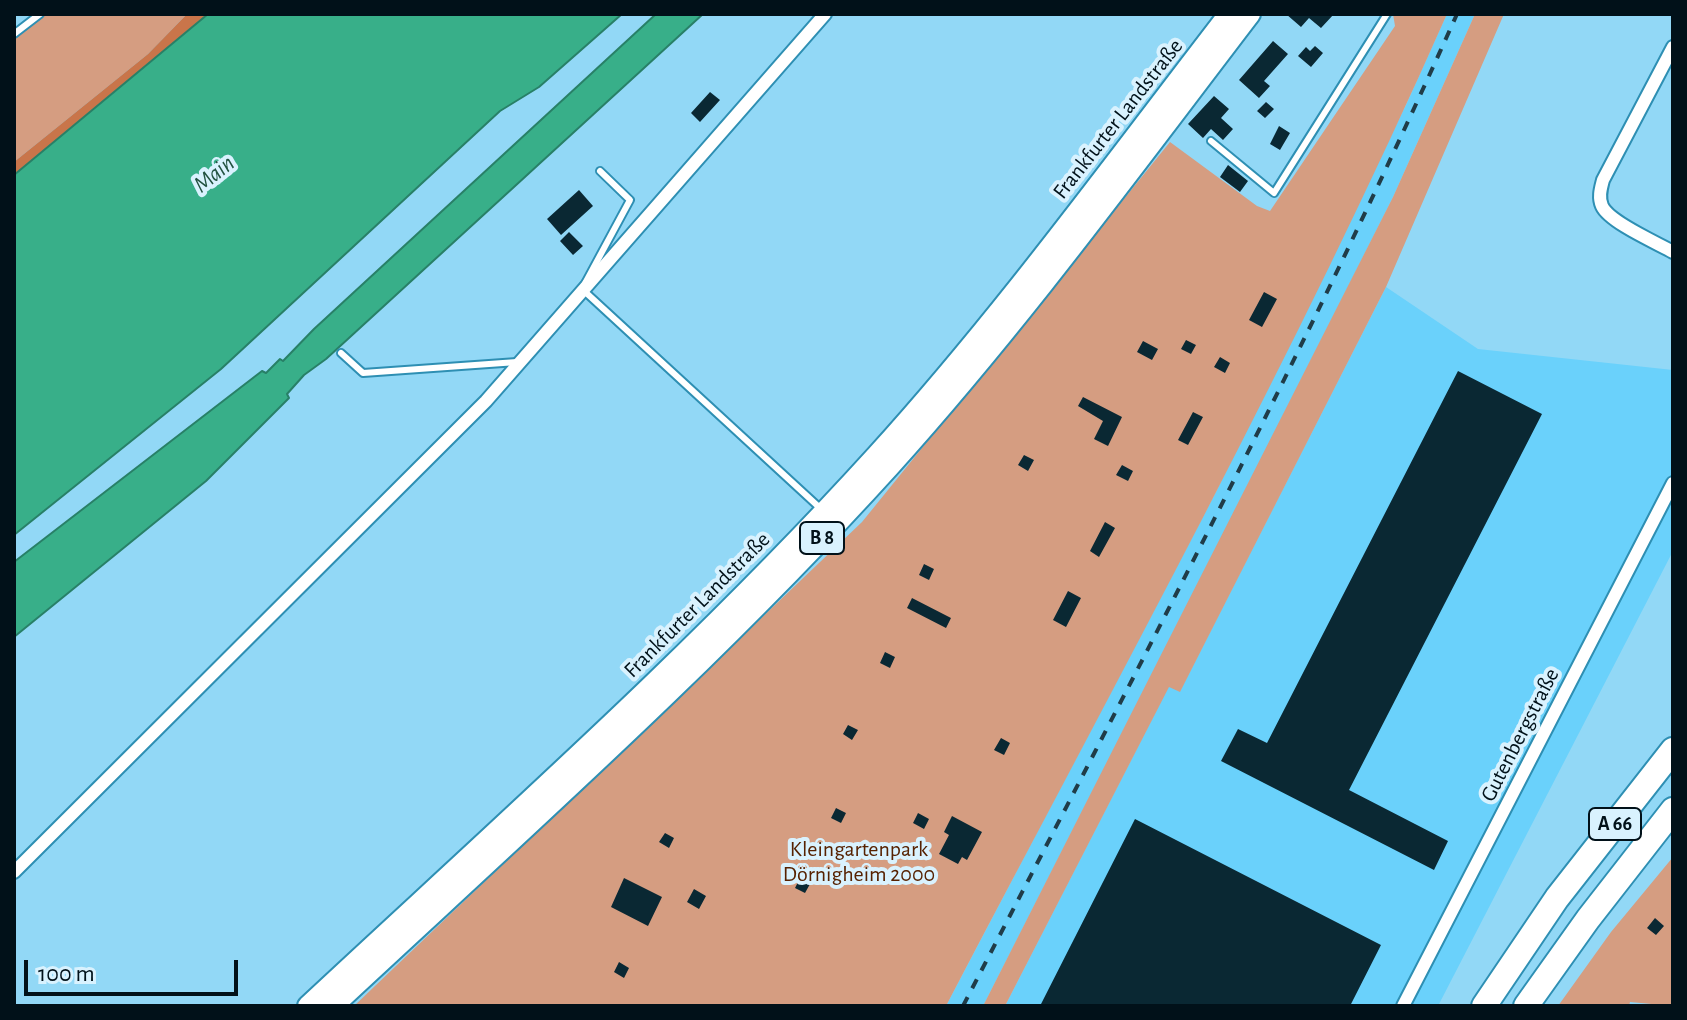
<!DOCTYPE html>
<html>
<head>
<meta charset="utf-8">
<style>
  body { margin:0 }
  #map { position:relative; width:1687px; height:1020px; overflow:hidden; background:#92d8f6; font-family:"Alegreya Sans",sans-serif }
  canvas { display:block }
  .frame { position:absolute; inset:0; border:16px solid #011119; pointer-events:none }
  .scale { position:absolute; left:24px; top:960px; width:214px; height:36px; box-sizing:border-box; border:4px solid #011119; border-top:0; padding-left:10px; font-size:24px; line-height:28px; white-space:nowrap; color:#011119; -webkit-text-stroke:6px #d9f2fe; paint-order:stroke }
</style>
</head>
<body>
<div id="map">
<canvas width="1687" height="1020"></canvas>
<div class="frame"></div>
<div class="scale">100 m</div>
</div>
<script>
const ctx = document.querySelector('canvas').getContext('2d');
ctx.lineJoin = 'round';
function fillPath(path, color) {
  ctx.fillStyle = color;
  ctx.fill(path, 'evenodd');
}
function stroke(path, color, width, dash) {
  ctx.strokeStyle = color;
  ctx.lineWidth = width;
  ctx.lineCap = dash ? 'butt' : 'round';
  ctx.setLineDash(dash || []);
  ctx.stroke(path);
}
function label(font, color, halo, rows, align = 'center') {
  ctx.font = font + ' "Alegreya Sans",sans-serif';
  ctx.lineWidth = 8;
  ctx.setLineDash([]);
  ctx.textBaseline = 'middle';
  ctx.strokeStyle = halo;
  ctx.fillStyle = color;
  for (const [text, x, y, turn = 0] of rows) {
    ctx.save();
    ctx.translate(x, y);
    ctx.rotate((+turn || 0) * Math.PI / 180);
    ctx.textAlign = isNaN(turn) ? turn : align;
    if (halo) ctx.strokeText(text, 0, 0);
    ctx.fillText(text, 0, 0);
    ctx.restore();
  }
}
const built = new Path2D(`
  M 1447,14 L 1475,14 L 1393,197 L 1241,500 L 983,1006 L 946,1006 L 1217,490 L 1406,105 Z
  M 1386,287 L 1478,349 L 1673,370 L 1673,551 L 1438,1006 L 1005,1006 L 1169,686 L 1180,691 Z`);
const green = new Path2D(`
  M 44,14 L 187,14 L 148,54 L 14,162 L 14,37 Z
  M 1393,14 L 1447,14 C 1297,353 1118,678 946,1006 L 354,1006 L 862,522 L 1170,142 L 1257,206 L 1270,211 L 1395,26 Z
  M 1475,14 L 1504,14 L 1386,287 L 1180,692 L 1169,687 L 1005,1006 L 983,1006 L 1393,197 Z
  M 1673,857 L 1673,1006 L 1630,1002 L 1629,1006 L 1558,1006 L 1611,932 Z`);
const forest = new Path2D(`
  M 187,14 L 208,14 L 14,175 L 14,162 L 148,54 Z`);
const water = new Path2D(`
  M 208,14 L 622,14 L 539,87 L 500,111 L 221,369 L 14,535 L 14,175 Z
  M 656,14 L 703,14 L 326,359 L 304,375 L 287,394 L 289,398 L 206,481 L 14,637 L 14,562 L 262,371 L 266,373 L 280,359 L 283,361 L 314,329 Z`);
const building = new Path2D(`
  M 1286,14 L 1334,14 L 1321,28 L 1309,18 L 1301,27 Z
  M 1273,41 L 1288,54 L 1264,81 L 1270,86 L 1259,98 L 1239,80 Z
  M 1315,46 L 1323,53 L 1311,67 L 1298,56 L 1306,47 L 1310,51 Z
  M 710,92 L 720,100 L 700,122 L 691,113 Z
  M 1214,96 L 1229,109 L 1221,118 L 1233,129 L 1223,140 L 1211,129 L 1203,138 L 1188,124 Z
  M 1266,102 L 1274,109 L 1265,118 L 1257,111 Z
  M 1279,126 L 1290,133 L 1280,150 L 1270,144 Z
  M 1228,165 L 1248,181 L 1240,192 L 1220,177 Z
  M 579,190 L 593,206 L 561,235 L 547,219 Z
  M 569,232 L 583,246 L 573,255 L 560,241 Z
  M 1264,292 L 1277,299 L 1262,327 L 1249,320 Z
  M 1186,340 L 1196,345 L 1191,354 L 1181,349 Z
  M 1143,341 L 1158,349 L 1152,360 L 1137,352 Z
  M 1220,357 L 1230,363 L 1225,373 L 1214,367 Z
  M 1458,371 L 1542,414 L 1349,790 L 1448,841 L 1434,870 L 1221,761 L 1238,729 L 1267,743 Z
  M 1083,397 L 1122,417 L 1108,446 L 1094,439 L 1103,421 L 1078,406 Z
  M 1193,412 L 1203,417 L 1188,445 L 1178,440 Z
  M 1024,455 L 1034,460 L 1028,471 L 1018,465 Z
  M 1122,465 L 1133,471 L 1128,481 L 1116,475 Z
  M 1105,522 L 1115,528 L 1099,557 L 1090,551 Z
  M 924,564 L 934,569 L 929,580 L 919,575 Z
  M 1068,591 L 1081,598 L 1066,627 L 1053,620 Z
  M 912,598 L 951,618 L 946,628 L 907,608 Z
  M 885,652 L 895,657 L 890,668 L 880,663 Z
  M 848,725 L 858,730 L 852,740 L 843,734 Z
  M 1001,738 L 1010,743 L 1004,755 L 994,750 Z
  M 836,808 L 846,813 L 841,823 L 831,818 Z
  M 918,813 L 929,819 L 924,829 L 913,823 Z
  M 952,816 L 982,832 L 967,860 L 962,857 L 958,864 L 939,854 L 949,835 L 944,832 Z
  M 1135,819 L 1381,945 L 1350,1006 L 1040,1006 Z
  M 665,833 L 674,838 L 669,848 L 659,842 Z
  M 624,878 L 662,897 L 648,926 L 611,907 Z
  M 800,878 L 810,884 L 805,893 L 795,888 Z
  M 694,889 L 706,896 L 699,909 L 687,902 Z
  M 1655,918 L 1664,926 L 1656,935 L 1647,928 Z
  M 619,962 L 629,968 L 624,978 L 614,972 Z`);
const lane = new Path2D(`
  M 14,34 L 40,14
  M 1211,141 L 1274,193 L 1387,14
  M 600,171 L 630,200 L 582,289 L 820,508
  M 341,353 L 363,373 L 517,362`);
const street = new Path2D(`
  M 1673,47 L 1603,180 C 1601,188 1598,197 1602,206 C 1609,222 1657,243 1673,252
  M 14,872 L 486,401 L 825,14
  M 1403,1006 L 1673,483`);
const primary = new Path2D(`
  M 308,1006 C 500,827 699,651 876,456 C 1003,316 1114,163 1229,14
  M 333,1006 C 522,830 716,658 890,466 C 1019,323 1133,167 1250,14`);
const highway = new Path2D(`
  M 1484,1006 L 1557,898 L 1673,750
  M 1526,1006 L 1588,919 L 1673,810`);
const rail = new Path2D(`
  M 963,1006 C 1133,678 1306,351 1457,14`);
const shields = [
  [822,538,44],
  [1615,824,52]
];
const shieldNames = [
  ["B 8",822,538],
  ["A 66",1615,824]
];
const streetNames = [
  ["Frankfurter Landstraße",1118,119,-52],
  ["Frankfurter Landstraße",697,605,-45],
  ["Gutenbergstraße",1520,735,-63]
];
const parkNames = [
  ["Kleingartenpark",859,849],
  ["Dörnigheim 2000",859,874]
];
const waterNames = [
  ["Main",214,174,-39]
];
fillPath(built, '#6ad1fb');
fillPath(green, '#d59d81');
fillPath(forest, '#c9754a');
fillPath(water, '#38af89');
stroke(water, '#288067', 2);
fillPath(building, '#0a2833');
stroke(lane, '#2e8fb3', 10);
stroke(street, '#2e8fb3', 16);
stroke(primary, '#2e8fb3', 24);
stroke(highway, '#2e8fb3', 28);
stroke(lane, '#fff', 6);
stroke(street, '#fff', 12);
stroke(primary, '#fff', 20);
stroke(highway, '#fff', 24);
stroke(rail, '#203c48', 4, [10, 10]);
for (const [x, y, w] of shields) {
  const box = new Path2D();
  box.roundRect(x - w / 2, y - 16, w, 32, 6);
  ctx.fillStyle = '#d9f2fe';
  ctx.fill(box);
  stroke(box, '#011119', 2);
}
label('bold 20px', '#011119', null, shieldNames);
label('22px', '#011119', '#d9f2fe', streetNames);
label('22px', '#562100', '#d9f2fe', parkNames);
label('italic 24px', '#225241', '#d9f2fe', waterNames);
</script>
</body>
</html>
